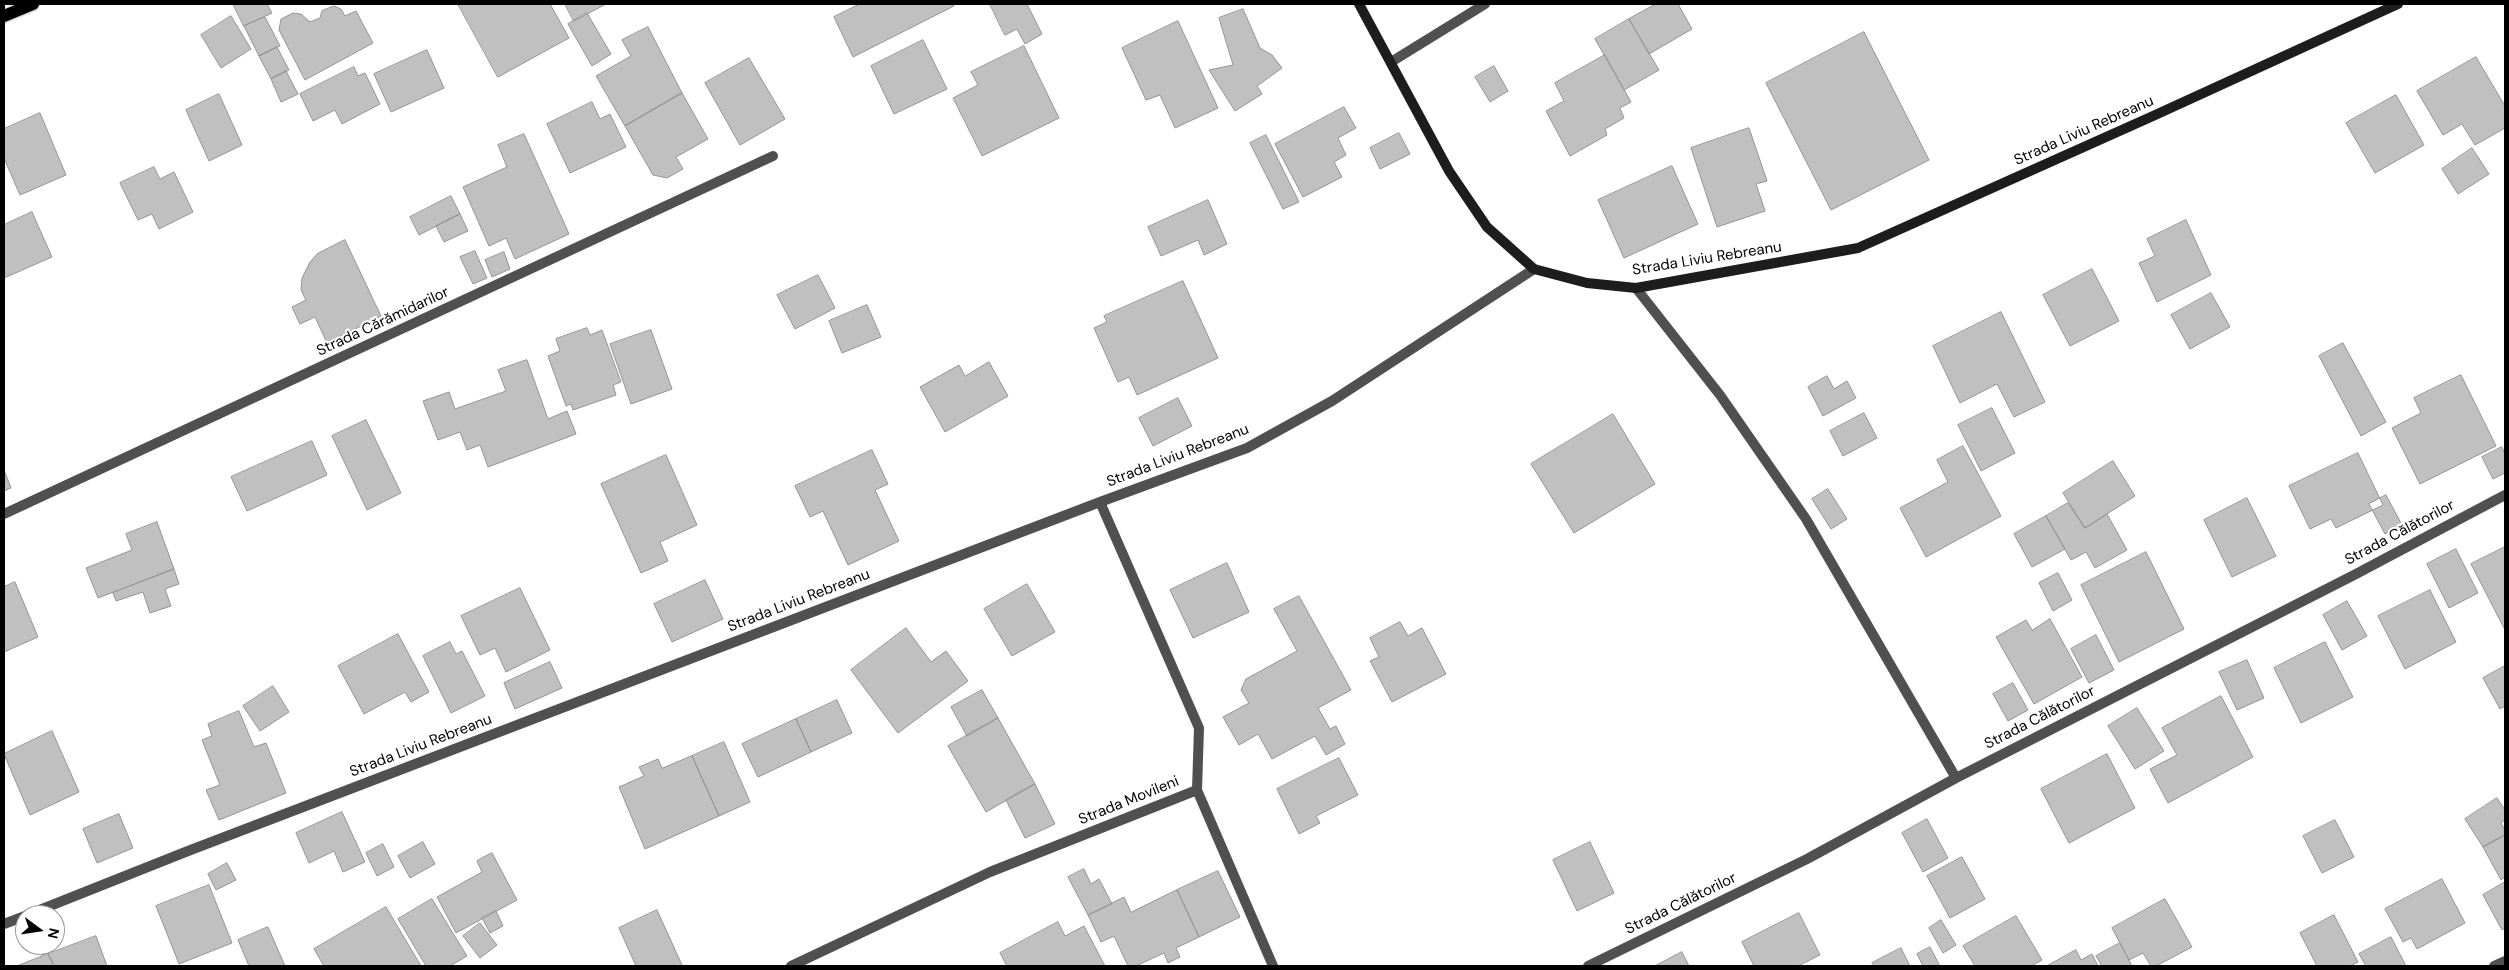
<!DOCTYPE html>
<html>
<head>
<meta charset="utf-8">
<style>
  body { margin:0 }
  #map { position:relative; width:2509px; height:970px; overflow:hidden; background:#fff; font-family:"DM Sans",sans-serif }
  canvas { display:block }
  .frame { position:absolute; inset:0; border:5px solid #000; pointer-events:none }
  .north { position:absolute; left:15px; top:905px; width:50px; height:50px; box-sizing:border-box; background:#fff; border:1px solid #999; border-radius:50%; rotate:104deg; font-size:14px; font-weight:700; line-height:20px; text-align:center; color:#000 }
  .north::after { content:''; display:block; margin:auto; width:18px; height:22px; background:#000; clip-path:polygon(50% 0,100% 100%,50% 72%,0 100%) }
</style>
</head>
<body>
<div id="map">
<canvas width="2509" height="970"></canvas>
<div class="frame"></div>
<div class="north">N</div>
</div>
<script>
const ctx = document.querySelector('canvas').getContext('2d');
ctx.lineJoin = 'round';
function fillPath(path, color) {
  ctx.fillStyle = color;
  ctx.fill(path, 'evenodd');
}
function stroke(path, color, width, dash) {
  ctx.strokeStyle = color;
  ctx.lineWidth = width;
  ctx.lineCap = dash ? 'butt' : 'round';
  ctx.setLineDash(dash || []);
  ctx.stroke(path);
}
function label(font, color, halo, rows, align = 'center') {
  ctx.font = font + ' "DM Sans",sans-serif';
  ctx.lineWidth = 4;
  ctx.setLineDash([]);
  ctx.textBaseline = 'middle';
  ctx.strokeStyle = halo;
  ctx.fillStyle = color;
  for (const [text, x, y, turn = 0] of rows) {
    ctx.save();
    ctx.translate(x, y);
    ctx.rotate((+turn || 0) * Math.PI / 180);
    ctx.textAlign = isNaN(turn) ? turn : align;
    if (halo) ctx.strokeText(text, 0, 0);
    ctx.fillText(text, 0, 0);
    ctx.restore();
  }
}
const building = new Path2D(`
  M 233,4 L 267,4 L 272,13 L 244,26 Z
  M 458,4 L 550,4 L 569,38 L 498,77 Z
  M 565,4 L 606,4 L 574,21 Z
  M 860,4 L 952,4 L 954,6 L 853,57 L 834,17 Z
  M 990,4 L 1027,4 L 1042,34 L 1025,44 L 1017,29 L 1005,35 Z
  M 1656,4 L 1678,4 L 1692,29 L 1649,54 L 1629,19 Z
  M 334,6 L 341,9 L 345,16 L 356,11 L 373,43 L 305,80 L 279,30 L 281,19 L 293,13 L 301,14 L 310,22 L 320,18 L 322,11 Z
  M 1243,9 L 1260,48 L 1272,55 L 1282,68 L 1257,86 L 1262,94 L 1235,111 L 1209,70 L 1233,65 L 1219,18 Z
  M 587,13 L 611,54 L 592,66 L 568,24 Z
  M 231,16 L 251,49 L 221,68 L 201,35 Z
  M 265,17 L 280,46 L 259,56 L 244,26 Z
  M 1629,19 L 1659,70 L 1624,90 L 1595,39 Z
  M 1178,21 L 1218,108 L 1175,128 L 1160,95 L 1146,100 L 1122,48 Z
  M 648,27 L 682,93 L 625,126 L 596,76 L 631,56 L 622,40 Z
  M 1864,32 L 1929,160 L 1831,210 L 1766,83 Z
  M 923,40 L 947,89 L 894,114 L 871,66 Z
  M 1024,46 L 1059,118 L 982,156 L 953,98 L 978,85 L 971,72 Z
  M 277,47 L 289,70 L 271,79 L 259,56 Z
  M 427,50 L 444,88 L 391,112 L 374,74 Z
  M 1605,55 L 1631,102 L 1620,108 L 1624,118 L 1605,129 L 1607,135 L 1570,156 L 1546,111 L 1564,101 L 1555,83 Z
  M 2476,57 L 2505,106 L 2505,128 L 2475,145 L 2462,124 L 2443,135 L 2417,91 Z
  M 749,58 L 785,119 L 740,145 L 705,83 Z
  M 1494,66 L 1508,91 L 1490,102 L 1475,77 Z
  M 354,67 L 358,76 L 365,73 L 380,104 L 342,124 L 335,110 L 313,121 L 300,94 Z
  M 286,71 L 298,94 L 281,102 L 271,79 Z
  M 682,93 L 708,139 L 676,157 L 683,169 L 667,178 L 653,175 L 625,126 Z
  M 219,94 L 242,145 L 209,161 L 186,110 Z
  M 2396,95 L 2424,145 L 2375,173 L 2346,123 Z
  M 592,102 L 600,119 L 610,114 L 626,147 L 570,173 L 547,124 Z
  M 1344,107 L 1356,128 L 1338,138 L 1346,155 L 1334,162 L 1342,177 L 1303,197 L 1275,144 Z
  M 40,113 L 66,175 L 20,195 L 4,158 L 4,129 Z
  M 1749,128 L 1767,181 L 1756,184 L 1765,211 L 1717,227 L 1691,148 Z
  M 1399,133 L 1410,154 L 1380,169 L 1370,148 Z
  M 524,134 L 569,234 L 515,259 L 506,238 L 489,246 L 463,187 L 507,167 L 498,145 Z
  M 1266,135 L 1299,202 L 1283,209 L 1250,143 Z
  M 2472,148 L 2489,174 L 2458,194 L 2442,169 Z
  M 1672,166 L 1698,224 L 1624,258 L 1598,200 Z
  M 154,167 L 160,179 L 174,172 L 193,212 L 159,229 L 152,214 L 138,220 L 120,183 Z
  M 451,196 L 460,214 L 419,235 L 410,217 Z
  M 1208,200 L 1227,244 L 1204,255 L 1198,240 L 1161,256 L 1148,227 Z
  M 32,212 L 52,257 L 4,278 L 4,225 Z
  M 460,214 L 468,231 L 444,242 L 436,226 Z
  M 2186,220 L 2211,275 L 2157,302 L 2139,263 L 2155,256 L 2147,239 Z
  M 345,240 L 381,316 L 327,343 L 315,317 L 300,324 L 292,307 L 306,300 L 301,290 L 302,278 L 310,262 L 317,254 Z
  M 475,251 L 487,278 L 473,284 L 460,257 Z
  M 504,252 L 510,269 L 492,277 L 485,260 Z
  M 2092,269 L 2119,321 L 2070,346 L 2043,295 Z
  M 818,275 L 835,308 L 795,329 L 777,295 Z
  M 1183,281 L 1218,358 L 1137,395 L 1129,377 L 1118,382 L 1094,328 L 1107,322 L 1104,316 Z
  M 2211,293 L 2230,327 L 2190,349 L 2171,315 Z
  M 867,305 L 881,337 L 842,353 L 829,321 Z
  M 2001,312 L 2045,402 L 2014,417 L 1997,384 L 1960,403 L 1933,346 Z
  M 587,328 L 590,335 L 602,330 L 621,382 L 613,385 L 616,395 L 573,410 L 571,404 L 566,406 L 548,356 L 560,351 L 556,339 Z
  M 651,330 L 672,389 L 631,404 L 610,344 Z
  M 2343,343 L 2386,422 L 2361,436 L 2319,356 Z
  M 527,360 L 548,419 L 567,411 L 576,434 L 488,467 L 480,445 L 467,450 L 460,432 L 438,440 L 423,401 L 449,392 L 455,409 L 506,391 L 498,370 Z
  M 989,362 L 1008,396 L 945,432 L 920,387 L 959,365 L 965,376 Z
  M 2461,375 L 2496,446 L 2420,484 L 2392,428 L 2421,413 L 2414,398 Z
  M 1827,376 L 1834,389 L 1847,381 L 1856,398 L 1823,416 L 1808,387 Z
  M 1178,398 L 1192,426 L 1153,446 L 1139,418 Z
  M 1992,408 L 2015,453 L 1981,471 L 1958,425 Z
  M 1864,413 L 1877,438 L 1843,456 L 1830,431 Z
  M 1613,414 L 1655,484 L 1574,533 L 1531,464 Z
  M 366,420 L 401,493 L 367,510 L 332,436 Z
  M 312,441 L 327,475 L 247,511 L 231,477 Z
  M 1963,446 L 2001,516 L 1926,557 L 1900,508 L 1948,482 L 1937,460 Z
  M 2502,447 L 2505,454 L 2505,473 L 2493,479 L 2482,457 Z
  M 872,450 L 888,484 L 875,490 L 899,541 L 848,565 L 823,511 L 810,517 L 795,486 Z
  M 2358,453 L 2383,505 L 2336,528 L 2331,519 L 2310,529 L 2289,486 Z
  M 666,455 L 697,525 L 660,542 L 668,561 L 641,573 L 601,484 Z
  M 2113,461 L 2135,496 L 2085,528 L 2063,493 Z
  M 4,470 L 11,488 L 4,491 Z
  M 1828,489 L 1847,519 L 1831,529 L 1812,499 Z
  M 2386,495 L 2402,525 L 2385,534 L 2369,504 Z
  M 2247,498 L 2276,556 L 2232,577 L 2204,520 Z
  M 2068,503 L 2085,528 L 2107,514 L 2127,550 L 2095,568 L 2086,552 L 2071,560 L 2046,516 Z
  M 2046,516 L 2065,549 L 2032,567 L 2014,534 Z
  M 157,522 L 174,569 L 98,598 L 86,568 L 132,550 L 126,534 Z
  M 2505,547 L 2505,630 L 2471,564 Z
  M 2456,549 L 2478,593 L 2449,608 L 2427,564 Z
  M 2146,552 L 2184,629 L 2119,662 L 2081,585 Z
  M 1227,563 L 1249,612 L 1193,638 L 1170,590 Z
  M 174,569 L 179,584 L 165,589 L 171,606 L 150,613 L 143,592 L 116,601 L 113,593 Z
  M 2058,573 L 2072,600 L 2053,611 L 2039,583 Z
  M 705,580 L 723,619 L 672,642 L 654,604 Z
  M 15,582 L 38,637 L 4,652 L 4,587 Z
  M 1027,584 L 1055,632 L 1012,656 L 984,609 Z
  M 520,588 L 550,650 L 506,672 L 495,648 L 480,655 L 461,616 Z
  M 2430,590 L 2456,642 L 2405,669 L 2378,616 Z
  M 1299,596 L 1351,690 L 1318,708 L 1330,729 L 1336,726 L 1345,744 L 1326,755 L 1315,736 L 1272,759 L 1258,734 L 1239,745 L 1223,717 L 1249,703 L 1241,690 L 1246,679 L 1297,651 L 1274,609 Z
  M 2347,601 L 2367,636 L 2342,650 L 2323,615 Z
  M 2050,619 L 2082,677 L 2034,704 L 1996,637 L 2026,620 L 2032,630 Z
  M 1400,622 L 1408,636 L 1422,628 L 1446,674 L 1392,702 L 1370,661 L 1379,657 L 1370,638 Z
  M 906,628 L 931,662 L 946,651 L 968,681 L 898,733 L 851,670 Z
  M 398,634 L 429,692 L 411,702 L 405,692 L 364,714 L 338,666 Z
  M 2096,635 L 2114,670 L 2089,683 L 2071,649 Z
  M 450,642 L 456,654 L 462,651 L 485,696 L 451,713 L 423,656 Z
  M 2325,642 L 2353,697 L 2301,723 L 2274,668 Z
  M 2247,660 L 2264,698 L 2237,710 L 2219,672 Z
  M 550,662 L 562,688 L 515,709 L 504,683 Z
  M 2505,666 L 2505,706 L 2500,709 L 2483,678 Z
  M 2013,683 L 2028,710 L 2008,721 L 1993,694 Z
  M 273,686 L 289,712 L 260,731 L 243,706 Z
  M 982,690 L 998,718 L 967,736 L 951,707 Z
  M 2221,696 L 2253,757 L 2168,803 L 2150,769 L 2177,755 L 2162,728 Z
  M 837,700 L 852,733 L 811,752 L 796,719 Z
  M 2137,708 L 2164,751 L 2135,769 L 2108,726 Z
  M 239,711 L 254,747 L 266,743 L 286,793 L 219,820 L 206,790 L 220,785 L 202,740 L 212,736 L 208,724 Z
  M 998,718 L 1035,784 L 986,812 L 948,746 Z
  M 796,719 L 811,752 L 758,777 L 742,744 Z
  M 52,731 L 79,792 L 30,815 L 4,754 Z
  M 724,742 L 750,802 L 719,816 L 692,756 Z
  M 2107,754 L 2135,808 L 2069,843 L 2041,789 Z
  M 692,756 L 719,816 L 645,849 L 619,787 L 644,776 L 639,767 L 658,759 L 662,768 Z
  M 1339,758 L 1358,795 L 1316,816 L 1320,823 L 1299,834 L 1277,789 Z
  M 1035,784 L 1055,824 L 1025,838 L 1006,800 Z
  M 2497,798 L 2505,810 L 2505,820 L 2501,823 L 2505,830 L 2505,835 L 2483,847 L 2465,819 Z
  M 342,812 L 365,862 L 343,872 L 334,851 L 309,863 L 296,833 Z
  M 119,814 L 133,848 L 97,863 L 83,829 Z
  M 1927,819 L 1948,858 L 1923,872 L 1902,833 Z
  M 2335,820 L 2354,857 L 2322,873 L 2303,836 Z
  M 2505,835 L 2505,877 L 2501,880 L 2483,847 Z
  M 423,842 L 435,864 L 410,878 L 398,856 Z
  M 1590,842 L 1614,893 L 1577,911 L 1553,860 Z
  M 383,844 L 394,867 L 377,876 L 366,853 Z
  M 492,853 L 517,900 L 456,933 L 437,897 L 482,872 L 477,861 Z
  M 1962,857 L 1985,899 L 1950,918 L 1927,876 Z
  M 227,863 L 236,880 L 216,890 L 208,874 Z
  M 1084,869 L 1091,884 L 1099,879 L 1112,904 L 1088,915 L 1068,877 Z
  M 1218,871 L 1240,917 L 1199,937 L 1177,890 Z
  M 2442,879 L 2465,923 L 2417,949 L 2411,938 L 2403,942 L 2385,909 Z
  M 2505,882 L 2505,928 L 2502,930 L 2483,895 Z
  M 209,885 L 232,943 L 179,964 L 156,906 Z
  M 1177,890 L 1199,937 L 1176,948 L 1180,957 L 1168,963 L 1164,953 L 1136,966 L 1128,966 L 1114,936 L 1101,942 L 1088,915 L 1124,897 L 1131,912 Z
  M 432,899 L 467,956 L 450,966 L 426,966 L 398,919 Z
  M 2165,899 L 2192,947 L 2156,966 L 2151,966 L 2143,953 L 2129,960 L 2112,928 Z
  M 386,907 L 421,966 L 324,966 L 314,949 Z
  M 657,910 L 682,965 L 680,966 L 636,966 L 619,928 Z
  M 496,911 L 503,926 L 490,933 L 482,918 Z
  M 1799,913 L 1820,955 L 1798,966 L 1754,966 L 1742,942 Z
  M 2334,915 L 2358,962 L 2350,966 L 2317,966 L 2300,933 Z
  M 2016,916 L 2042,960 L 2031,966 L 1975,966 L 1963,946 Z
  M 1941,920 L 1956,945 L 1943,953 L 1929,928 Z
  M 1058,922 L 1065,936 L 1084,926 L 1105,966 L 1007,966 L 1000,953 Z
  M 480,923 L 497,945 L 480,958 L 463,936 Z
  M 268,927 L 285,966 L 249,966 L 238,940 Z
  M 96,936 L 107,966 L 54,966 L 48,954 Z
  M 2391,937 L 2406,966 L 2366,966 L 2359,954 Z
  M 2120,943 L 2132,966 L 2102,966 L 2096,956 Z
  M 1930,947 L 1940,966 L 1923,966 L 1917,954 Z
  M 1901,948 L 1910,966 L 1874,966 L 1872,963 Z
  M 2076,950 L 2081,960 L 2092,954 L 2098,966 L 2047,966 Z
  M 1682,952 L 1689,966 L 1655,966 Z
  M 48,954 L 54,966 L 17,966 Z`);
const street = new Path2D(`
  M 1391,62 L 1485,4
  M 1636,288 L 1720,395 L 1806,519 L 1956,778
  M 1100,502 L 1199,728 L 1197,790 L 1273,966
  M 4,514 L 773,156
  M 27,915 L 188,851 L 1100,502 L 1247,448 L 1332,401 L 1534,269
  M 4,924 L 25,916
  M 791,966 L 990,872 L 1197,790
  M 1588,966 L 1807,859 L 1956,778 L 2356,574 L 2505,495
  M 2494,966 L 2505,961`);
const secondary = new Path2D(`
  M 1359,4 L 1449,171 L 1487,227 L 1534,269 L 1587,283 L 1636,288 L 1858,248 L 2153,116 L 2398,4`);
const primary = new Path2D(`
  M 4,16 L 33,4`);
const streetNames = [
  ["Strada Liviu Rebreanu",2084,131,-24],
  ["Strada Liviu Rebreanu",1707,259,-9],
  ["Strada Cărămidarilor",383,322,-25],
  ["Strada Liviu Rebreanu",1178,456,-21],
  ["Strada Călătorilor",2400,533,-28],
  ["Strada Liviu Rebreanu",799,601,-21],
  ["Strada Călătorilor",2040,718,-27],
  ["Strada Liviu Rebreanu",421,746,-21],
  ["Strada Movileni",1129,801,-22],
  ["Strada Călătorilor",1681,904,-26]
];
fillPath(building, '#c0c0c0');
stroke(building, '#949494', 1);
stroke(primary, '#dbdbdb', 15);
stroke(street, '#505050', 10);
stroke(secondary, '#1d1d1d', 10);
stroke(primary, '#000', 12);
label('15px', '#000', '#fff', streetNames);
</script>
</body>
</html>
